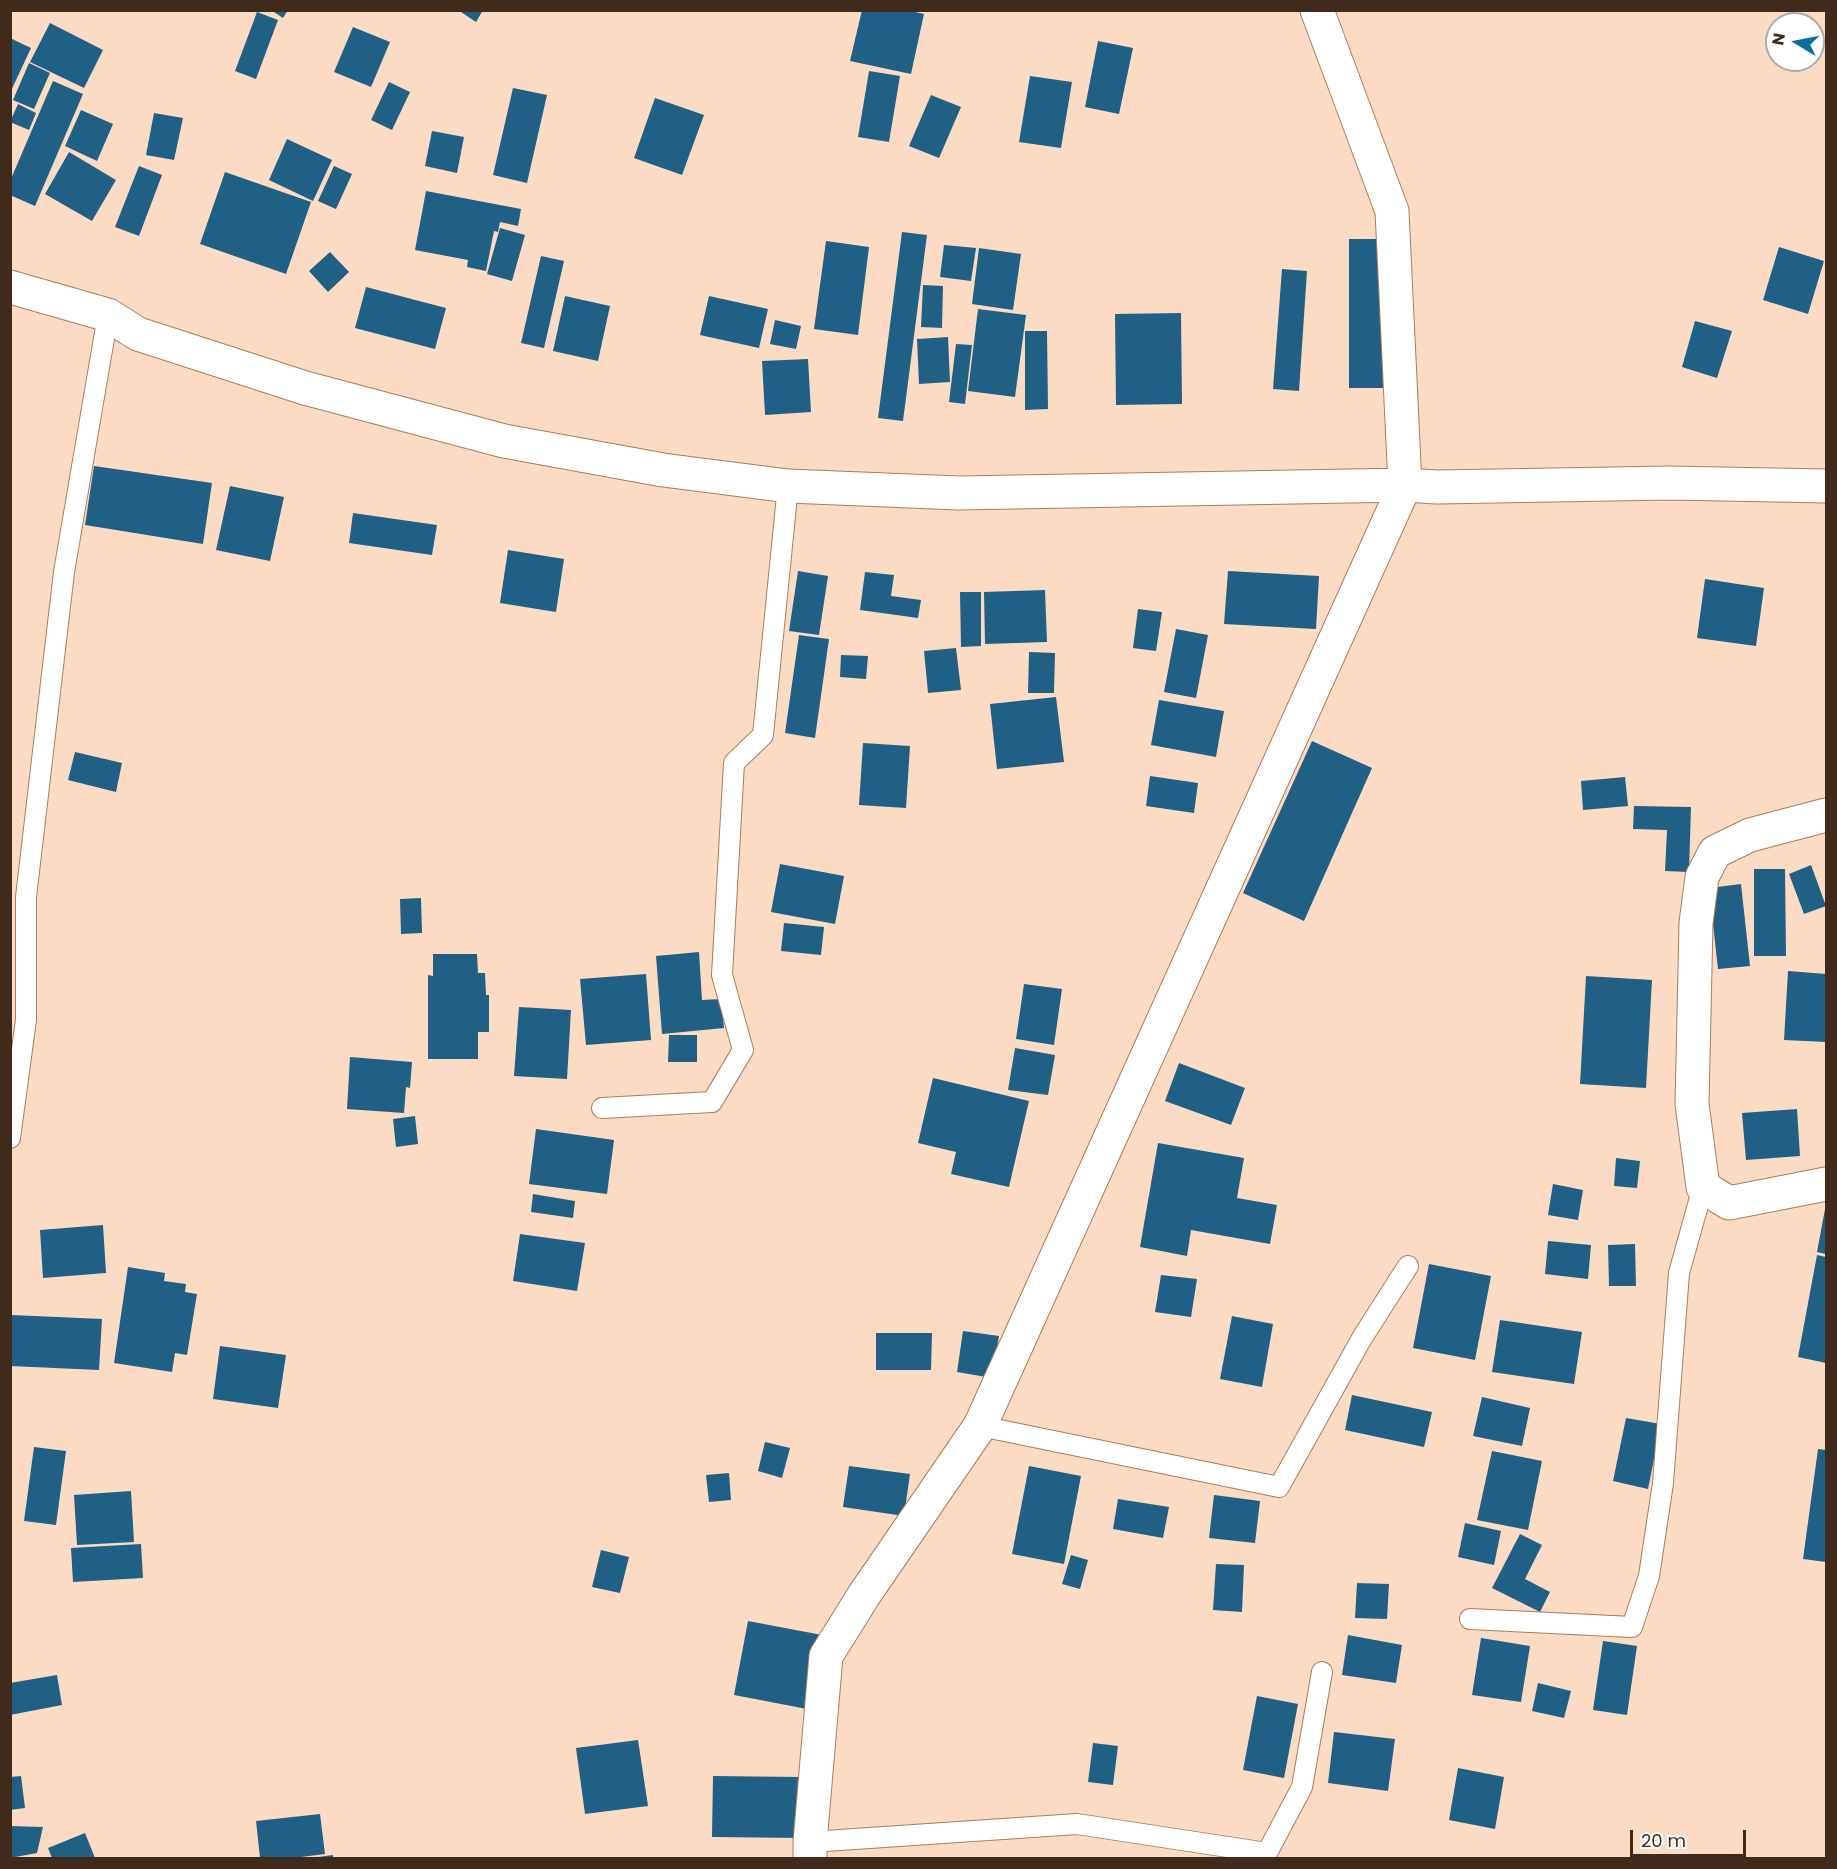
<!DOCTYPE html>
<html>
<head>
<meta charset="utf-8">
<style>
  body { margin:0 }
  #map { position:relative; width:1837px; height:1869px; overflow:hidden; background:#fcdbc4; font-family:Poppins,sans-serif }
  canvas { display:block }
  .frame { position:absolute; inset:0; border:12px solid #3f2a1b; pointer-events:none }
  .north { position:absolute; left:1765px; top:12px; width:60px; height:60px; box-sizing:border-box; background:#fff; border:2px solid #b2aaa4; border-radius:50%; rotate:280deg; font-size:16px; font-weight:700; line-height:24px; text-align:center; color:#3f2a1b }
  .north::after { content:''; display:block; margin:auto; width:21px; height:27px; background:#0d6e9c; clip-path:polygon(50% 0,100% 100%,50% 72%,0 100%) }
  .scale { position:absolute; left:1630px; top:1830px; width:116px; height:27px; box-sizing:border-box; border:3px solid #3f2a1b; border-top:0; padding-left:8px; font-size:18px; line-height:21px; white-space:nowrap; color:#3f2a1b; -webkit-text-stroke:4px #fff; paint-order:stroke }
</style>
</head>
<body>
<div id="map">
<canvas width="1837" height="1869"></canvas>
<div class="frame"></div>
<div class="north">N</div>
<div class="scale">20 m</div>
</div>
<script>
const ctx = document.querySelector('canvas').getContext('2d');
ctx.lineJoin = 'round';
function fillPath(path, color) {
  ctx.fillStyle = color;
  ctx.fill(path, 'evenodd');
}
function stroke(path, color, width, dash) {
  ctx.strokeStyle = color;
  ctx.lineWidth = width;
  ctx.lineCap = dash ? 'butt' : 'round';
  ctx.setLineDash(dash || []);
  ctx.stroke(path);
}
const building = new Path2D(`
  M 271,10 L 288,10 L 283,18 Z
  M 458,10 L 483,10 L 476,22 Z
  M 862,10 L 907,10 L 924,14 L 911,74 L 850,61 Z
  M 257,12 L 278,20 L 256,79 L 235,71 Z
  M 50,23 L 103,50 L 84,88 L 30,62 Z
  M 353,27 L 390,42 L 371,87 L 334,72 Z
  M 10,38 L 31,48 L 10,93 Z
  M 1098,41 L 1133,48 L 1119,114 L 1085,107 Z
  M 29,63 L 50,73 L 34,109 L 13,100 Z
  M 869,71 L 900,76 L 889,142 L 858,137 Z
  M 1030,76 L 1072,82 L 1061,148 L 1019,142 Z
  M 53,81 L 83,94 L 35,206 L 10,195 L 10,181 Z
  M 389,82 L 410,92 L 392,130 L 371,120 Z
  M 513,88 L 547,95 L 527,183 L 493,175 Z
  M 931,95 L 961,107 L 939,158 L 909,146 Z
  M 655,98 L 704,115 L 682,175 L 634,158 Z
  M 18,104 L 36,113 L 29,130 L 10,122 Z
  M 81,110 L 113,124 L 97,161 L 65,146 Z
  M 154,113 L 183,118 L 174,160 L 146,155 Z
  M 432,131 L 464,137 L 457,173 L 425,166 Z
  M 287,139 L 332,160 L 313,201 L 269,180 Z
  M 69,152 L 116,180 L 92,221 L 45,194 Z
  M 139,166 L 162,175 L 139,236 L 115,227 Z
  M 334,166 L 352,174 L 336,209 L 318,201 Z
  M 225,172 L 311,202 L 286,274 L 200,244 Z
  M 426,191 L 521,209 L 518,226 L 500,222 L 498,232 L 494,231 L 486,271 L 467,267 L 468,260 L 415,250 Z
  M 500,228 L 525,235 L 512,281 L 487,274 Z
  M 902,232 L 927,235 L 903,421 L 878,418 Z
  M 1349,239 L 1385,239 L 1385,388 L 1349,388 Z
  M 826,241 L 869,247 L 858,335 L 814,329 Z
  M 944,245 L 976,248 L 971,281 L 940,277 Z
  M 1779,247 L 1824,261 L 1808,314 L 1763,300 Z
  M 979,248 L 1021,254 L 1013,310 L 972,304 Z
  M 330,252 L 349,272 L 328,292 L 309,271 Z
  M 541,256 L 564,261 L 544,348 L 521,343 Z
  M 1282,269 L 1307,271 L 1299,391 L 1273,389 Z
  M 923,285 L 943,286 L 942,328 L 921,327 Z
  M 366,287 L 446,308 L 435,349 L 355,328 Z
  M 565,296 L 610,306 L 598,361 L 553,351 Z
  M 709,296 L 768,309 L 759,348 L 700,335 Z
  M 978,309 L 1026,315 L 1015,397 L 968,391 Z
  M 1181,313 L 1182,404 L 1116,405 L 1115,314 Z
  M 775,320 L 801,326 L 796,349 L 770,344 Z
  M 1695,321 L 1732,331 L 1717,378 L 1682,367 Z
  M 1025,331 L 1047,331 L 1048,409 L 1025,410 Z
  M 948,337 L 950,382 L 919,384 L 917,339 Z
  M 956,344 L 972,345 L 965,404 L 949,402 Z
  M 808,359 L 811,412 L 765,415 L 762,361 Z
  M 94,466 L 212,483 L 203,544 L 85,525 Z
  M 230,486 L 284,497 L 270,561 L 216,550 Z
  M 353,513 L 437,525 L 432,555 L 349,543 Z
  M 508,550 L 564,559 L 556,612 L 500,603 Z
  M 798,571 L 828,576 L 819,635 L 789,631 Z
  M 1228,571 L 1319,576 L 1316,629 L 1224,624 Z
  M 865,572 L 894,575 L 891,596 L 921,600 L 918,618 L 860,610 Z
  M 1705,579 L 1764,588 L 1756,646 L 1697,638 Z
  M 1045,590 L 1047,642 L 985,644 L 984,592 Z
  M 960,592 L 981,592 L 981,646 L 961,647 Z
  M 1138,609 L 1162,612 L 1156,651 L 1133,648 Z
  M 1176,629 L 1208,635 L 1196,698 L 1164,692 Z
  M 799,635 L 829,639 L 815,738 L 785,733 Z
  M 956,648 L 961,690 L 928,693 L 924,651 Z
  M 1029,652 L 1055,653 L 1054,693 L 1028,693 Z
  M 841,655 L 868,656 L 866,679 L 840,677 Z
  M 1056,697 L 1064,762 L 997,769 L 990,704 Z
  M 1159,700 L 1224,711 L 1216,757 L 1151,745 Z
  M 1312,741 L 1372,768 L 1304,921 L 1243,893 Z
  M 863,743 L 910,746 L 906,808 L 859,805 Z
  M 75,752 L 122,763 L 116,792 L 68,780 Z
  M 1150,776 L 1198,783 L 1194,813 L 1146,806 Z
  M 1625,777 L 1628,806 L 1583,810 L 1581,781 Z
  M 1634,806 L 1691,807 L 1689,872 L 1665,871 L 1667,830 L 1633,829 Z
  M 780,864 L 844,876 L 835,924 L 771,912 Z
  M 1811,865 L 1826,906 L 1804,914 L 1789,874 Z
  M 1754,869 L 1785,869 L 1786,956 L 1754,956 Z
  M 1741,884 L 1750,966 L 1718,969 L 1709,888 Z
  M 421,898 L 422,933 L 401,934 L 400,899 Z
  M 784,923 L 824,927 L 821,955 L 781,951 Z
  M 699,952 L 702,1000 L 721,999 L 724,1028 L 662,1034 L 656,956 Z
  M 433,954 L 477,954 L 478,973 L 485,973 L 486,995 L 489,995 L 489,1032 L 478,1032 L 478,1059 L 428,1059 L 428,975 L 433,976 Z
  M 1788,971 L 1826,974 L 1826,1042 L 1784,1040 Z
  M 646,974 L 651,1040 L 586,1045 L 580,979 Z
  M 1586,976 L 1652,980 L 1646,1088 L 1580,1084 Z
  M 1024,984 L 1062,989 L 1054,1045 L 1016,1039 Z
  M 519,1007 L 571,1010 L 567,1079 L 514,1076 Z
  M 669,1035 L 697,1035 L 697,1062 L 668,1062 Z
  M 1015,1048 L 1055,1055 L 1048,1095 L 1008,1090 Z
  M 350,1057 L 412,1062 L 410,1088 L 406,1087 L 404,1113 L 347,1109 Z
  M 1179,1063 L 1245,1088 L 1231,1125 L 1165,1101 Z
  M 933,1078 L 1029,1101 L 1009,1187 L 951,1174 L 956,1152 L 918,1143 Z
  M 1797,1109 L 1800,1156 L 1746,1160 L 1742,1113 Z
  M 415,1116 L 418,1144 L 396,1147 L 393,1119 Z
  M 536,1129 L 614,1140 L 607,1194 L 529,1184 Z
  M 1158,1143 L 1244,1158 L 1237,1198 L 1277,1205 L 1270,1244 L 1191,1230 L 1187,1256 L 1140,1247 Z
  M 1616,1158 L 1640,1161 L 1637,1188 L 1614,1186 Z
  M 1553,1184 L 1583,1190 L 1578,1220 L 1548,1215 Z
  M 533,1194 L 575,1201 L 573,1218 L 531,1212 Z
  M 1825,1209 L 1826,1209 L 1826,1254 L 1817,1252 Z
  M 103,1225 L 106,1273 L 43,1278 L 40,1230 Z
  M 520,1234 L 585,1243 L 577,1291 L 513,1281 Z
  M 1548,1241 L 1591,1245 L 1588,1279 L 1545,1274 Z
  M 1635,1244 L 1636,1286 L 1609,1286 L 1608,1245 Z
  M 1817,1255 L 1826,1257 L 1826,1363 L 1798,1357 Z
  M 1429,1264 L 1491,1276 L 1475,1360 L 1413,1348 Z
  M 128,1267 L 165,1273 L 164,1281 L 186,1284 L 185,1292 L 197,1294 L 187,1355 L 175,1353 L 172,1372 L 114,1363 Z
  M 1161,1275 L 1197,1279 L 1191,1317 L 1155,1312 Z
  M 12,1315 L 102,1319 L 99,1370 L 10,1366 Z
  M 1232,1316 L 1273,1324 L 1262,1387 L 1220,1379 Z
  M 1500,1320 L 1582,1332 L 1574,1384 L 1492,1372 Z
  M 963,1331 L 999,1336 L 992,1378 L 957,1372 Z
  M 876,1333 L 932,1333 L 931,1370 L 876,1370 Z
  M 220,1346 L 286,1355 L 278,1408 L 213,1399 Z
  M 1352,1395 L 1432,1412 L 1424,1447 L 1345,1430 Z
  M 1482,1397 L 1530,1408 L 1522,1446 L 1473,1436 Z
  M 1626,1418 L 1661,1424 L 1648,1489 L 1613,1481 Z
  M 765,1442 L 790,1448 L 782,1478 L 758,1471 Z
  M 34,1447 L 66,1451 L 56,1525 L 24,1521 Z
  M 1818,1449 L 1826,1450 L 1826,1562 L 1803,1559 Z
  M 1492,1451 L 1542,1461 L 1528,1530 L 1477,1520 Z
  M 849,1466 L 910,1474 L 904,1516 L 843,1507 Z
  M 1029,1466 L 1081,1476 L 1064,1564 L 1012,1554 Z
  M 729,1473 L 731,1500 L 709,1502 L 706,1475 Z
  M 131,1491 L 134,1542 L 77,1545 L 74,1495 Z
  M 1214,1495 L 1260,1501 L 1255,1543 L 1209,1538 Z
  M 1118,1499 L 1169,1507 L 1163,1538 L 1113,1529 Z
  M 1465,1523 L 1501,1531 L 1494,1565 L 1458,1557 Z
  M 1520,1534 L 1542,1545 L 1525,1579 L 1550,1592 L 1540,1612 L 1492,1588 Z
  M 141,1544 L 143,1578 L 73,1582 L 71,1548 Z
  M 601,1550 L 629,1557 L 620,1593 L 592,1587 Z
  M 1071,1555 L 1088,1560 L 1080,1589 L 1062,1584 Z
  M 1216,1564 L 1244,1565 L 1242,1612 L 1213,1610 Z
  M 1357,1583 L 1389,1584 L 1387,1619 L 1355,1618 Z
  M 748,1621 L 822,1635 L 807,1709 L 734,1695 Z
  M 1348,1635 L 1402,1645 L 1396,1683 L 1342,1675 Z
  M 1481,1638 L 1530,1646 L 1521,1702 L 1472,1695 Z
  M 1603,1641 L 1637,1646 L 1627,1715 L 1593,1710 Z
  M 57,1675 L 62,1705 L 10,1715 L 10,1683 Z
  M 1538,1683 L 1571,1691 L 1564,1718 L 1532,1711 Z
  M 1257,1696 L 1298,1704 L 1284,1778 L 1243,1770 Z
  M 1334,1732 L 1395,1739 L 1388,1791 L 1328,1783 Z
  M 638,1740 L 648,1806 L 585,1814 L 576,1748 Z
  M 1093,1743 L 1118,1746 L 1113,1785 L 1088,1782 Z
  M 1458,1768 L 1504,1777 L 1495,1829 L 1449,1820 Z
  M 21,1776 L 25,1808 L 10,1810 L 10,1777 Z
  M 713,1776 L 802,1777 L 802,1838 L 712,1837 Z
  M 320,1814 L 325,1854 L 293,1858 L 260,1858 L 256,1821 Z
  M 10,1826 L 43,1827 L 37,1853 L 10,1858 Z
  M 85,1833 L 95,1858 L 52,1858 L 48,1848 Z
  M 333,1855 L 333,1858 L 318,1858 L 318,1857 Z`);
const lane = new Path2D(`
  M 602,1108 L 712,1102 L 743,1050 L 722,975 L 734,763 L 763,735 L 788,486
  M 10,1138 L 26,1020 L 26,897 L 64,572 L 108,315
  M 980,1426 L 1279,1487 L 1362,1338 L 1408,1266
  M 1470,1619 L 1632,1627 L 1649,1576 L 1663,1483 L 1679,1273 L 1703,1187
  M 810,1842 L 1077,1824 L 1267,1853 L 1302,1787 L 1322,1672`);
const street = new Path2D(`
  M 10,287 L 108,315 L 138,334 L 305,388 L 504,441 L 663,470 L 788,486 L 959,493 L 1405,485 L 1437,487 L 1670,483 L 1826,486
  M 1826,815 L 1750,835 L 1715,852 L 1702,877 L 1696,923 L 1692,1104 L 1703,1187 L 1729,1203 L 1826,1184
  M 810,1858 L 810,1842 L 826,1656 L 864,1595 L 980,1426 L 1405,485 L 1392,211 L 1317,10`);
fillPath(building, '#206084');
stroke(lane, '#ad7c57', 22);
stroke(street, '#ad7c57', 35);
stroke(lane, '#fff', 20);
stroke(street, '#fff', 33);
</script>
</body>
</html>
